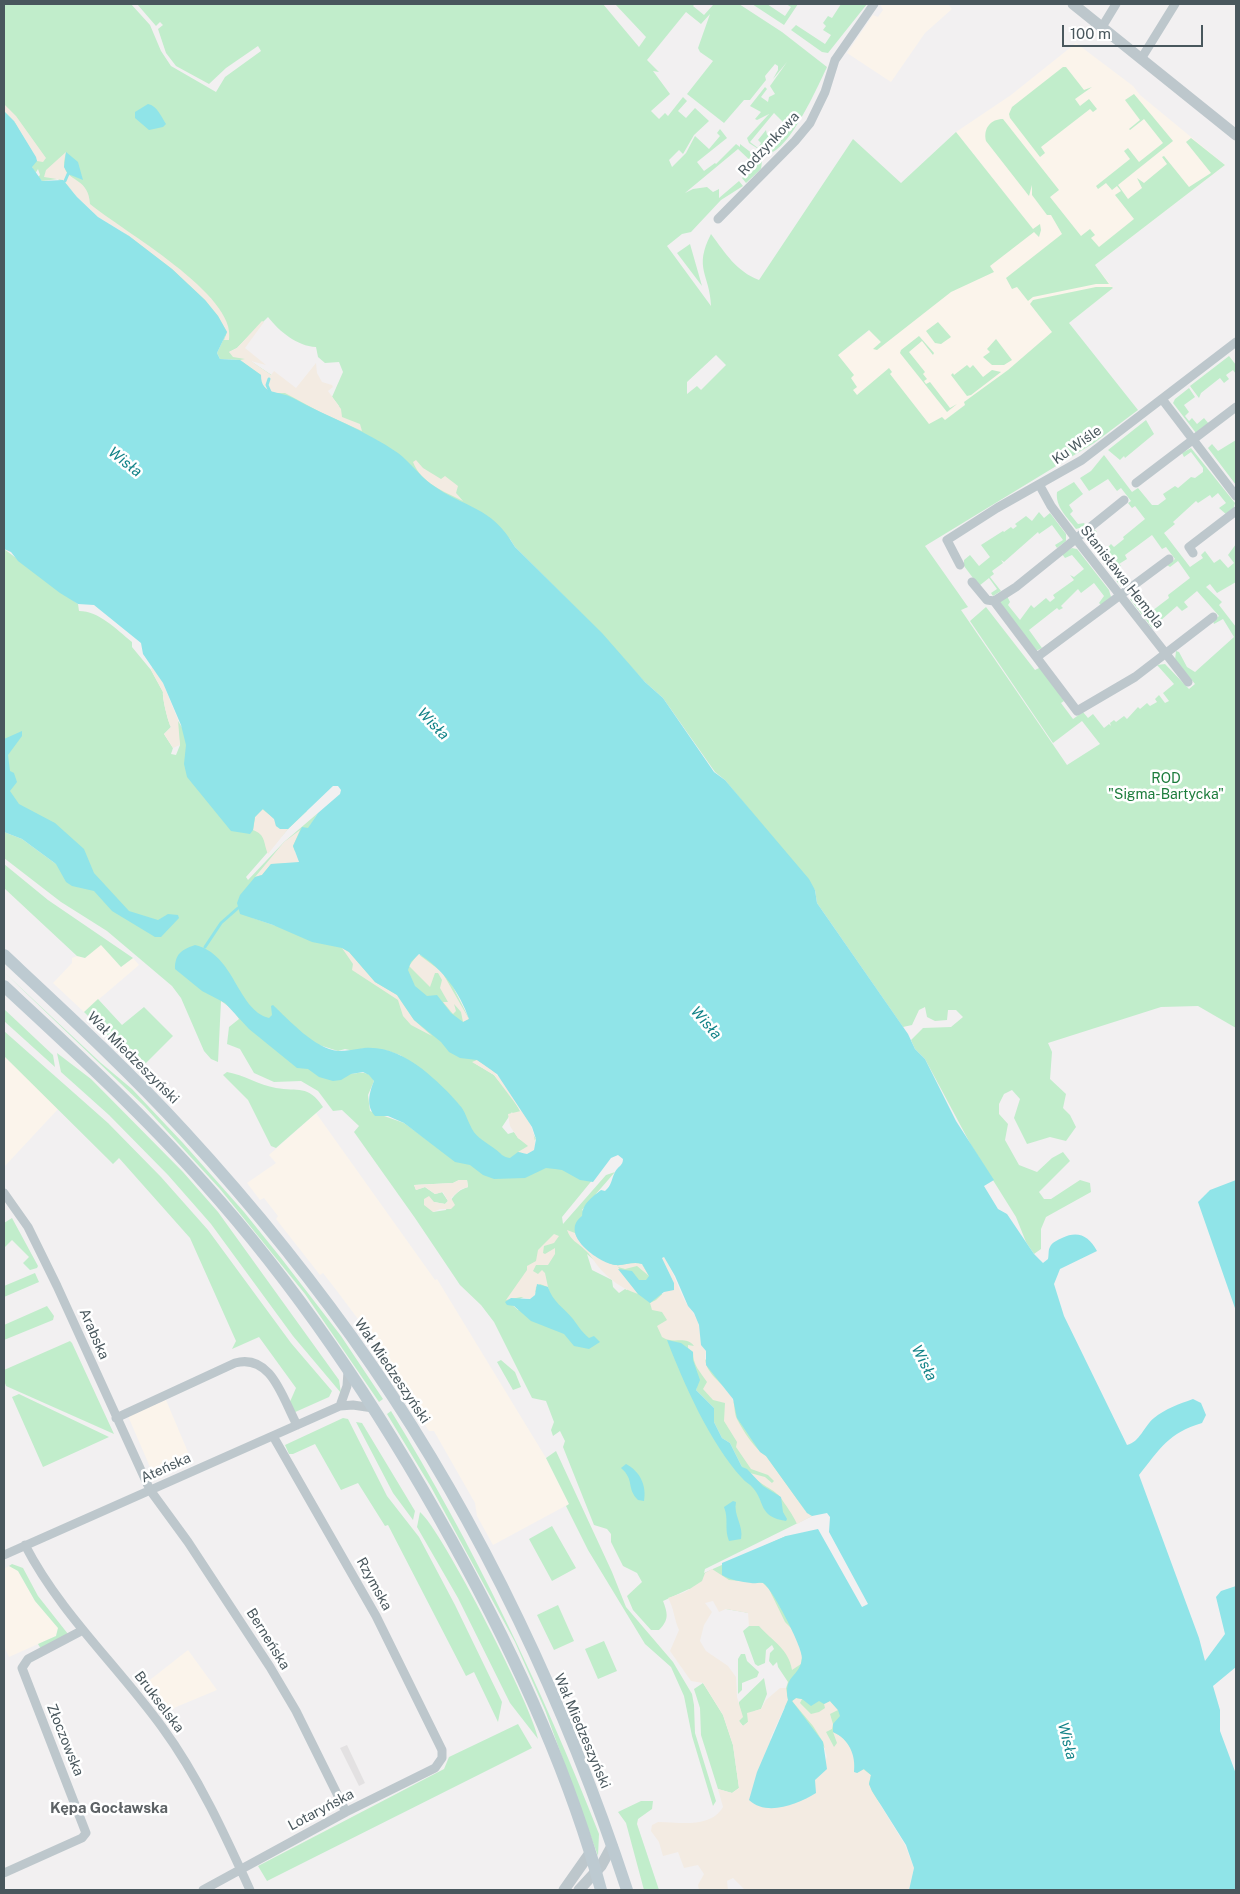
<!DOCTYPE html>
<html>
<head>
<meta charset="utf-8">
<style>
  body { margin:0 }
  #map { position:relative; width:1240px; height:1894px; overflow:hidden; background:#f2f0f1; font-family:"Public Sans",sans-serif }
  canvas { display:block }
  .frame { position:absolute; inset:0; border:5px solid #49575d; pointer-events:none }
  .scale { position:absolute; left:1062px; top:25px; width:141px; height:22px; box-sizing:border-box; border:2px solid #49575d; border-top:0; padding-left:6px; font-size:15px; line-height:18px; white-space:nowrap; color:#49575d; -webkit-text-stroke:4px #fff; paint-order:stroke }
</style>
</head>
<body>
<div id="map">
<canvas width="1240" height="1894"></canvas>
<div class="frame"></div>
<div class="scale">100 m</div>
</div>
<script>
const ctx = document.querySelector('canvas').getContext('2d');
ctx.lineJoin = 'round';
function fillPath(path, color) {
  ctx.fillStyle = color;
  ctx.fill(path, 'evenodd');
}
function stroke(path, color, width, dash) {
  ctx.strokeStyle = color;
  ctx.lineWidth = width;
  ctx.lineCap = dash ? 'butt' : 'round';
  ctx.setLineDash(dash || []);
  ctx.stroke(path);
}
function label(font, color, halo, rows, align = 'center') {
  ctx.font = font + ' "Public Sans",sans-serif';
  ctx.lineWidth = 5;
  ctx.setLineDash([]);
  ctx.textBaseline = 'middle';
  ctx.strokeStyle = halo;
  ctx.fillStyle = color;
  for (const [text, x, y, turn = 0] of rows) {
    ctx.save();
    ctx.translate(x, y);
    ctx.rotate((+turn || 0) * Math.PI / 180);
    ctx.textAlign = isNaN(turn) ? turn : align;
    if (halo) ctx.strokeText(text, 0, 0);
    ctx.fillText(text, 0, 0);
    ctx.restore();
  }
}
const commercial = new Path2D(`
  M 880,4 L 948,4 L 952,9 L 925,33 L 891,82 L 847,53 L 873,15 L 878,17 L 883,10 Z
  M 1076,43 L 1133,86 L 1140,95 L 1225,165 L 1095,265 L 1113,288 L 882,470 L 799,386 L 870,330 L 881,342 L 1033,230 L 956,132 L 1011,95 Z
  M 101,944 L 121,967 L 133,958 L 139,965 L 84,1012 L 53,983 L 72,963 L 72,958 L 77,956 L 85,958 Z
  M 4,1056 L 59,1108 L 4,1167 Z
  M 316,1113 L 435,1280 L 437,1279 L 546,1458 L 569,1504 L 493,1545 L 477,1516 L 475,1503 L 434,1431 L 429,1431 L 419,1416 L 422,1414 L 420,1411 L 419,1408 L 415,1408 L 387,1365 L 390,1362 L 388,1359 L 337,1291 L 323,1273 L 320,1275 L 276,1219 L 278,1216 L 264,1198 L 260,1200 L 247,1183 L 276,1163 L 269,1155 Z
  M 166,1400 L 190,1457 L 160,1471 L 150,1467 L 128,1416 Z
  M 9,1566 L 18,1571 L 35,1601 L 58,1628 L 56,1636 L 9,1657 L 4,1646 L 4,1569 Z
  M 188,1650 L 217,1690 L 176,1707 L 169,1713 L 146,1683 Z`);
const education = new Path2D(`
  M 347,1745 L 365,1783 L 359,1786 L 340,1748 Z`);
const green = new Path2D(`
  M 4,4 L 131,4 L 150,25 L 161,51 L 171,66 L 216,92 L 225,77 L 261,51 L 258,46 L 226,68 L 209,84 L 176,66 L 166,53 L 158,29 L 163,25 L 160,22 L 156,26 L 137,4 L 603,4 L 639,47 L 646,37 L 615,4 L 695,4 L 693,6 L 704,15 L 713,5 L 739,4 L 782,32 L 827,67 C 818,86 788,154 766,154 L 749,143 L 747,138 L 769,114 L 757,120 L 755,119 L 761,112 L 750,106 L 765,87 L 767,89 L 761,97 L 768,102 L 769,97 L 775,94 L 770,86 L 787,62 L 773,79 L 778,70 L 778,66 L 775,64 L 765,76 L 766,80 L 750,100 L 744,100 L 724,123 L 687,94 L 713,61 L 700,52 L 698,48 L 710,14 L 701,24 L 686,12 L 647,60 L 659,72 L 653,71 L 670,94 L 651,111 L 659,119 L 665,113 L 668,116 L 683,97 L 687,101 L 678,111 L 686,118 L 695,108 L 709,121 L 694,135 L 683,154 L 679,150 L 669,160 L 672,167 L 686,153 L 695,136 L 709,149 L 720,136 L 717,133 L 720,129 L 727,138 L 697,162 L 704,171 L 715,163 L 716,164 L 736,144 L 740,147 L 740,144 L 762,161 L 761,169 L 746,183 L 742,178 L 756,166 L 738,149 L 685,193 L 693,189 L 707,187 L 713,192 L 719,189 L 719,198 L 739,181 L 743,186 L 721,200 L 691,232 L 682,234 L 667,246 L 711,306 C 710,274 693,269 711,234 C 726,254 736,271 759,280 L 853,139 L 901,183 L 956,132 L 1033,229 L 1040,224 L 1041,230 L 1039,237 L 1034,232 L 990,266 L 994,272 L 951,292 L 877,350 L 873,349 L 881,342 L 869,330 L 838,355 L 854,375 L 851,378 L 857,387 L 853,390 L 857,395 L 889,368 L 892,372 L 890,374 L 929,424 L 942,417 L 945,420 L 965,405 L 964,402 L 1008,370 L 1052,332 L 1030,304 L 1033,300 L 1096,287 L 1112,287 L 1113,288 L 1069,323 L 1138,410 L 1094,443 L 925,546 L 968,607 L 961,610 L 1067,765 L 1100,744 L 1082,721 L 1053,743 L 970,621 L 986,607 L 1035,670 L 1041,667 L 1064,701 L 1061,703 L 1073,719 L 1083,712 L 1088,718 L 1093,714 L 1104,728 L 1109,724 L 1111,726 L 1110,723 L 1114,720 L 1116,722 L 1124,716 L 1127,719 L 1138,707 L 1140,709 L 1147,703 L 1150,706 L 1157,702 L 1155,699 L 1159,695 L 1165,703 L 1169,701 L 1163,693 L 1174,684 L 1157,665 L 1165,664 L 1189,689 L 1195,684 L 1175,660 L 1176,651 L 1179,652 L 1187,667 L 1195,672 L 1234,637 L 1223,619 L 1214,624 L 1213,621 L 1219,616 L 1197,591 L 1184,602 L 1188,607 L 1182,611 L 1177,606 L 1152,628 L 1130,599 L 1131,592 L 1146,612 L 1150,609 L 1152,611 L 1169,598 L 1168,595 L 1190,578 L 1178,561 L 1170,567 L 1167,565 L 1175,559 L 1166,547 L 1162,549 L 1152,535 L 1125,555 L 1127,559 L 1119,564 L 1121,566 L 1115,571 L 1127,586 L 1121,587 L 1085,538 L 1094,529 L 1097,532 L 1092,536 L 1093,538 L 1091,541 L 1102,553 L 1111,544 L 1114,547 L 1124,539 L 1123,537 L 1145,519 L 1135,506 L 1132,508 L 1128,503 L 1131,501 L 1121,488 L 1117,491 L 1108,479 L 1089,491 L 1080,478 L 1091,471 L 1104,455 L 1132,492 L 1138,488 L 1152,505 L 1158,505 L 1166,499 L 1163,494 L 1175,486 L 1178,488 L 1191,477 L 1195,478 L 1203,472 L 1203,468 L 1191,452 L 1184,457 L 1182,453 L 1191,448 L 1235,503 L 1233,510 L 1227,515 L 1219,508 L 1226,503 L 1218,493 L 1212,498 L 1210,495 L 1198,503 L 1196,501 L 1173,522 L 1175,524 L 1164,533 L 1190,567 L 1203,558 L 1201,555 L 1205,551 L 1214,563 L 1220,559 L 1228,568 L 1234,563 L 1228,555 L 1236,544 L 1236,582 L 1217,593 L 1210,584 L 1206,587 L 1222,602 L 1219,605 L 1236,627 L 1236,1028 L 1198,1006 L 1161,1007 L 1048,1043 L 1052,1052 L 1050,1079 L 1066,1094 L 1063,1108 L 1070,1115 L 1076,1127 L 1066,1141 L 1050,1137 L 1027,1144 L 1014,1118 L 1020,1099 L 1012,1090 L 1004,1094 L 999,1104 L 999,1114 L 1008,1124 L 1005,1140 L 1019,1165 L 1037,1172 L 1052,1158 L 1063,1152 L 1070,1161 L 1039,1192 L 1044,1199 L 1051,1199 L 1080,1180 L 1090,1183 L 1091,1192 L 1046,1217 L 1041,1229 L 1041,1249 L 1034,1254 L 1026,1242 L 1016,1217 L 971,1145 L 925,1059 L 915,1049 L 911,1040 L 923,1028 L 951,1027 L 963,1017 L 956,1010 L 948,1010 L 947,1020 L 935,1021 L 927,1017 L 925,1007 L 919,1010 L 912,1025 L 903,1027 L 817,903 L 815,890 L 725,780 L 715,772 L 663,698 L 645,682 L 577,609 L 515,547 L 510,539 L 271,398 L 240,360 L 220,359 L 217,353 L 225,336 L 149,253 L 58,179 L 42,181 L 38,177 L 40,175 L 38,169 L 35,174 L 32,167 L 14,121 L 4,111 ZM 774,113 L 785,124 L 772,135 L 769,133 L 767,135 L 766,130 L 758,140 L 761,143 L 758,148 L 750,142 ZM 268,317 C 280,332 297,346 316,347 L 318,357 L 325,363 L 339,362 L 343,372 L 332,397 L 339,406 L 303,396 L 249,360 L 229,352 L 237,348 ZM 716,355 L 726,365 L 701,390 L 697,386 L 687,394 L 687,382 Z
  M 752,4 L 767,4 L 785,16 L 791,7 L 786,4 L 798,4 L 784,25 Z
  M 841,4 L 867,4 L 828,53 L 822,52 L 791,30 L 796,25 L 825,44 L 831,35 L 823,30 L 826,26 L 823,23 L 828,16 L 832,18 Z
  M 1063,67 L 1066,67 L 1084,90 L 1092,87 L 1075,99 L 1080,106 L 1089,99 L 1097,109 L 1093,112 L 1090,109 L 1041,147 L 1045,153 L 1040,157 L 1010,118 L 1009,114 L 1012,107 Z
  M 1134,94 L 1173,141 L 1118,185 L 1128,199 L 1142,188 L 1137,178 L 1144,183 L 1167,164 L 1162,157 L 1164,156 L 1189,187 L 1211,173 L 1186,142 L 1191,138 L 1225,165 L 1095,265 L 1109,284 L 1096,284 L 1033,297 L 1028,301 L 1017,287 L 1012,289 L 1006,278 L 1062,234 L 1051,215 L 1047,215 L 1032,195 L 1032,185 L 1029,196 L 986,141 C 983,128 991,119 1003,119 L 1059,190 L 1050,197 L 1081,236 L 1090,229 L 1095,235 L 1091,238 L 1099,247 L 1134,219 L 1115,195 L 1121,191 L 1117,186 L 1112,190 L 1106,183 L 1098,189 L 1096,186 L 1130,159 L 1124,151 L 1128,148 L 1139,162 L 1163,143 L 1144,119 L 1130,130 L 1129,129 L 1140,120 L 1125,100 Z
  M 690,244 L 702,286 L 677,253 Z
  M 938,322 L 951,337 L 941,344 L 935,343 L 926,331 Z
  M 919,336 L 934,353 L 933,355 L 922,341 L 909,352 L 925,372 L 923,374 L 927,379 L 924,381 L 926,384 L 930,382 L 950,408 L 957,404 L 947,412 L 900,353 L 901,350 Z
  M 996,339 L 1012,360 L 1004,365 L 992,365 L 983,357 L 990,352 L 987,349 Z
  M 1229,356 L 1236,365 L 1236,374 L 1233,370 L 1226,375 L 1229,379 L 1224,383 L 1220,378 L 1201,393 L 1199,398 L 1190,386 Z
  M 967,365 L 970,368 L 973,365 L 983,377 L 992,370 L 1001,372 L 971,395 L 967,396 L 951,375 L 953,373 L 954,375 Z
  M 1189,388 L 1195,397 L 1184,405 L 1189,412 L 1185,416 L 1189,421 L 1192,418 L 1197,424 L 1204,418 L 1209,424 L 1196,433 L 1173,403 L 1175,399 Z
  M 1146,420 L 1154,434 L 1125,458 L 1124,456 L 1120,460 L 1108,450 Z
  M 1236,440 L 1236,485 L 1208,448 L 1212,444 L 1218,451 Z
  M 1074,482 L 1083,494 L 1069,505 L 1073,511 L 1070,514 L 1078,524 L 1084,523 L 1086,526 L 1076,529 C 1068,518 1055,507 1057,492 Z
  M 1039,512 L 1044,518 L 1050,513 L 1066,534 L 1066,541 L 1057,548 L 1055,545 L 1063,540 L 1052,525 L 1039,534 L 1038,532 L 1004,562 L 1001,560 L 1003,563 L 992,571 L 994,574 L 990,577 L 1001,591 L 993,596 L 991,593 L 997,589 L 989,578 L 979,586 L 964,566 L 964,560 L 970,555 L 979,566 L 990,557 L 981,545 L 1003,531 L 1004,532 L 1011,527 L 1013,529 L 1017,526 L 1015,524 L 1026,516 L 1032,521 Z
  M 1072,548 L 1077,549 L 1109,590 L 1111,597 L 1101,605 L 1099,603 L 1104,596 L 1094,583 L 1081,593 L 1078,589 L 1061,606 L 1063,608 L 1059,610 L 1057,608 L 1029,630 L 1042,648 L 1036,651 L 999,602 L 1007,596 L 1010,602 L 1008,605 L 1020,620 L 1031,605 L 1034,608 L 1046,598 L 1050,602 L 1055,598 L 1053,595 L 1074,580 L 1070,575 L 1074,577 L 1084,569 L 1072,555 L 1065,558 L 1062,554 Z
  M 4,549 L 78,604 L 79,611 C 99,611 116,629 132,642 L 132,647 L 151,670 L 163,692 C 162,697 168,722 171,727 L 164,734 L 173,748 L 171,754 L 176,755 L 180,745 L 175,716 L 194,747 L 307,811 L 288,829 L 246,877 L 248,880 L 284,842 L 318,813 L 253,918 L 273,925 L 439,959 L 497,1074 L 473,1062 L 494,1075 L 512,1097 L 536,1139 L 511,1163 L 479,1148 L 459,1105 L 421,1069 L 400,1055 L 385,1050 L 365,1048 L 354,1051 L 345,1049 L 338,1051 L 297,1038 L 180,969 L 351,1074 C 361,1072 370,1071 374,1081 L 368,1095 L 370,1111 L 404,1123 L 430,1142 L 519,1166 L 603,1167 L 562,1217 L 563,1224 L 606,1175 L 615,1172 L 582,1210 L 617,1226 L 807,1513 L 812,1516 L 705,1569 L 704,1573 L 786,1536 L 813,1661 L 898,1821 L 781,1704 L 788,1682 L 778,1667 L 777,1662 L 773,1666 L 769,1661 L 770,1653 L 774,1649 L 772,1645 L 766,1650 L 765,1663 L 758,1666 L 755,1664 L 743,1631 L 749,1626 L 749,1613 L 726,1609 L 716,1596 L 689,1589 L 663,1601 C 668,1614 669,1620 659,1630 L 651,1630 L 633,1610 L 627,1596 L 642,1582 L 637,1573 L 623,1566 L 611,1542 L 611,1534 L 607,1529 L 594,1525 L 563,1447 L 565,1441 L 560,1431 L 553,1436 L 551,1430 L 554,1422 L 546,1401 L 532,1398 L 494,1322 L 481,1305 L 460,1285 L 415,1218 L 354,1132 L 359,1126 L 342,1110 L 333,1111 L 318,1091 L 301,1081 L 274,1082 L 254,1073 L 240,1049 L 227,1044 L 229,1027 L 239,1019 L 232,1009 L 221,1001 L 218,1062 L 211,1059 L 204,1051 L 181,998 L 172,986 L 107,931 L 61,902 L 4,858 L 4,832 L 22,839 L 56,864 L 4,799 ZM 512,1112 L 525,1142 L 518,1138 L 514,1132 L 508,1134 L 502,1127 ZM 459,1180 L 467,1180 L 468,1187 C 457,1190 450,1199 446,1210 L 433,1212 L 434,1202 L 445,1204 L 448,1201 L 442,1192 L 435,1194 L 425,1187 L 416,1190 L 414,1185 L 453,1183 ZM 587,1254 L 627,1289 L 627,1290 L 625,1289 L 619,1293 L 613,1287 L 612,1280 L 592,1270 ZM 548,1287 L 551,1297 L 518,1310 L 510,1303 ZM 687,1376 L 697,1385 L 696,1390 L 714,1408 L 714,1422 L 722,1438 L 730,1443 L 742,1467 L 717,1439 Z
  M 4,864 L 48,900 L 133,958 L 121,967 L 101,945 L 85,958 L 77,956 L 4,888 Z
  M 4,972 L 101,1063 L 132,1089 L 183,1143 L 244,1212 L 281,1258 L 341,1336 L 383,1399 L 379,1402 L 305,1294 L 220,1189 L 144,1106 Z
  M 98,999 L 122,1025 L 144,1007 L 173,1036 L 141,1068 L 84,1012 Z
  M 4,1009 L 53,1055 L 55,1067 L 4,1021 Z
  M 4,1031 L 108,1123 L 161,1177 L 208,1230 L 291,1343 L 332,1391 L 329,1397 L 293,1413 L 289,1404 L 296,1388 L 259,1337 L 232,1349 L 236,1341 L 190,1238 L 119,1158 L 113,1164 L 4,1056 Z
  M 57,1053 L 91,1079 L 183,1172 L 218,1212 L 339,1380 L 341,1393 L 293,1336 L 211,1224 L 168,1175 L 109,1115 L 61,1072 Z
  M 227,1072 C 244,1075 259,1085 276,1088 C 298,1092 308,1084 323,1107 L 276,1148 L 271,1146 L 248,1100 L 223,1075 Z
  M 12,1218 L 38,1266 L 37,1268 L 30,1270 L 23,1263 L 29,1257 L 12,1240 L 4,1248 L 4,1223 Z
  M 35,1273 L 39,1282 L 4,1297 L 4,1286 Z
  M 47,1306 L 54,1316 L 53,1320 L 4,1340 L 4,1325 Z
  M 70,1341 L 72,1343 L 114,1434 L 6,1386 L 4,1380 L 4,1370 Z
  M 501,1360 L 515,1372 L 521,1387 L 513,1390 L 497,1362 Z
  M 19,1394 L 109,1437 L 43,1467 L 12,1397 Z
  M 391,1411 C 474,1546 541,1686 599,1834 L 598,1856 L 545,1710 L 515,1642 L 431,1487 L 387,1414 Z
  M 343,1418 L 348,1419 L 387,1496 L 419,1537 L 455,1605 L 502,1702 L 498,1722 L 474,1672 L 466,1676 L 388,1525 L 385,1526 L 358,1483 L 341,1490 L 315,1444 L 293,1454 L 289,1454 L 285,1445 Z
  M 356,1422 L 362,1423 L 415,1511 L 413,1520 L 393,1493 Z
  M 556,1451 L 612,1572 L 626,1607 L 673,1662 L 692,1694 L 694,1705 L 695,1733 L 716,1801 L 713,1806 L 692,1736 L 684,1696 L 671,1667 L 645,1644 L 588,1550 L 566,1506 L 569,1504 L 546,1458 Z
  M 420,1512 C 442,1530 535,1712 538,1739 L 510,1703 L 458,1598 L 417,1527 Z
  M 552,1526 L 576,1568 L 552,1581 L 529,1539 Z
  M 12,1564 L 23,1568 L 38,1596 L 68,1634 L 41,1649 L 38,1644 L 56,1636 L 58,1628 L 35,1601 L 18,1571 L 9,1566 Z
  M 558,1605 L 574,1641 L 554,1650 L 537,1615 Z
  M 604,1641 L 617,1671 L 598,1679 L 585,1649 Z
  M 741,1654 L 745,1654 L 747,1661 L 759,1672 L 757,1677 L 742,1683 L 742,1690 L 738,1694 L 738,1659 Z
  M 764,1678 L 767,1694 L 761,1709 L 755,1711 L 748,1722 L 743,1726 L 739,1721 L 739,1702 Z
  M 703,1683 L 723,1715 L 733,1745 L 739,1788 L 732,1793 L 718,1789 L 701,1735 L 700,1708 L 694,1689 Z
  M 518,1724 L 532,1748 L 267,1881 L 258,1866 L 444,1769 L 449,1757 Z
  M 641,1801 L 653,1801 L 652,1809 L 638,1819 L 637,1824 L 659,1890 L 644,1890 L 626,1823 L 618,1812 Z`);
const sand = new Path2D(`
  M 4,104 L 16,116 L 46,158 L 43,162 L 37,161 L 14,121 L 4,111 Z
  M 66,152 C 65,157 63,164 65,169 C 69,181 89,179 90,204 C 121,230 238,295 229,340 L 224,340 L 227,332 L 218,316 L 205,300 L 172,269 L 129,236 L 98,217 L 77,197 L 63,180 L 44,177 L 46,170 Z
  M 262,321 L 264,322 L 245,348 L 266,365 L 251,361 L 271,375 L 274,371 L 296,388 L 316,363 L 317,373 L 322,382 L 332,385 L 333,387 L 328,391 L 341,409 L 342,417 L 360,424 L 362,431 L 320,412 L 285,393 L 273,393 L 266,390 L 261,383 L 261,375 L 240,360 L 245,359 L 233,357 L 229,352 L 237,348 Z
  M 416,460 L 423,468 L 441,479 L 445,476 L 458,486 L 456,493 L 463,501 C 445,492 421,483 413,462 Z
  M 152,666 L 163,683 L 178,720 L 180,745 L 173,748 L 164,734 L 171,727 C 168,722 162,697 163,692 L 151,670 Z
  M 262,809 L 275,819 L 276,826 L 288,829 L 268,854 C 263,842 266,835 253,830 L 255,817 Z
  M 300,830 L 293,846 L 299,863 L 271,864 L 262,875 L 255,877 L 284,842 Z
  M 342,948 L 349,952 L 375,982 L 397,995 L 414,1020 L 432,1036 L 411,1025 L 403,1016 L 398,1000 L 352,970 L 353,964 Z
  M 418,954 L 442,972 L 469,1019 L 463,1022 L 461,1012 L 454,1004 L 456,1011 L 453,1014 L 443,1002 L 448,1002 L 440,988 L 442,980 L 438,973 L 435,973 L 430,987 L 409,966 Z
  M 477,1060 C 483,1064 491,1068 496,1074 C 511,1088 541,1131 534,1150 L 527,1154 L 518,1152 L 528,1146 L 518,1138 L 510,1126 L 508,1114 L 521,1111 L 494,1075 L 472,1062 Z
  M 459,1180 L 467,1180 L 468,1187 L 461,1189 L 451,1198 L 455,1205 L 451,1209 L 440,1209 L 433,1212 L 424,1205 L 424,1199 L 429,1196 L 434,1202 L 445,1204 L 448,1201 L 443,1192 L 435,1194 L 425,1187 L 416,1190 L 414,1185 L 453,1183 Z
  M 567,1230 L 575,1233 C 579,1245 602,1262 615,1265 C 624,1266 632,1261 642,1264 L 649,1276 L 637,1266 L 625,1269 L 618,1267 L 638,1294 C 622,1289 607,1278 597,1265 C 593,1260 590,1254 585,1250 C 577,1242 571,1241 567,1230 Z
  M 554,1234 L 559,1236 L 554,1243 L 544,1246 L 543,1253 L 545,1254 L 555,1248 L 555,1254 L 548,1265 L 536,1265 L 533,1271 L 538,1274 L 542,1270 L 545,1273 L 548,1287 L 540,1284 L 536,1287 L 535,1295 L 530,1299 L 521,1297 L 506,1300 L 527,1270 L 527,1266 L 536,1261 L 538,1250 Z
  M 664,1257 C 674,1272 678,1290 688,1306 C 692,1311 695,1315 698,1322 C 701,1333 699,1342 706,1351 C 700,1374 726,1382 733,1400 C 735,1406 734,1413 737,1419 C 743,1431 755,1449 766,1456 L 807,1513 L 812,1516 L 797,1524 C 792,1513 786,1506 781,1498 C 776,1490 758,1484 750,1473 L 765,1477 L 772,1483 L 774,1481 L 768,1475 L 751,1469 L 736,1447 L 737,1442 L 724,1421 L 725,1403 L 713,1400 L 703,1389 L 707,1382 C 700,1371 693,1366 693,1352 L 688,1348 L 688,1345 L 694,1346 C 686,1335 673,1345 662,1337 L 657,1326 L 667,1320 L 662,1312 L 652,1310 L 650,1303 L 656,1300 L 674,1283 L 662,1258 Z
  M 712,1569 L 729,1580 L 763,1583 L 769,1589 L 785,1622 L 791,1628 L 799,1642 L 802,1656 L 801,1664 L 792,1670 C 789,1649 772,1641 759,1626 L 749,1626 L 748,1613 L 726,1609 L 719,1612 L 713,1601 L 705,1603 L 712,1612 L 704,1625 L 700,1641 L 706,1651 L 728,1666 L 736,1677 L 737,1697 L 743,1717 L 739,1721 L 743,1726 L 748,1722 L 747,1713 L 761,1709 L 766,1700 L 780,1688 L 786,1688 L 788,1700 L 770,1739 L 815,1780 L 827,1757 L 823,1742 L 813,1726 L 792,1701 L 796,1698 L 802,1699 L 800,1703 L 811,1714 L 819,1712 L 825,1708 L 824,1704 L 830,1701 L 838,1710 L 830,1714 L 833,1724 L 832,1729 L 826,1732 L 834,1747 L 837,1743 L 833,1732 C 850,1739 856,1756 857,1773 L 863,1769 L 871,1775 L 869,1784 L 872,1791 L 905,1845 L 914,1868 L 909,1890 L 745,1890 L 733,1878 L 727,1881 L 728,1890 L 699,1890 L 698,1885 L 704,1874 L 698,1865 L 684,1868 L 678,1852 L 663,1856 L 659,1842 L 651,1831 L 652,1825 L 658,1822 C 679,1822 710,1829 723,1807 L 718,1789 L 732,1793 L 739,1788 L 733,1745 L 723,1715 L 703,1683 L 691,1681 L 670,1651 L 679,1630 C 674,1619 674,1608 668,1598 L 685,1592 L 702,1581 L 705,1573 Z`);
const water = new Path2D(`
  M 148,104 C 157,106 161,116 166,124 L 163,127 L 149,130 L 135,118 L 135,112 Z
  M 4,111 L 14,121 L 36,157 L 37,161 L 32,167 L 42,181 L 63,180 L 77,197 L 98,217 L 129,236 L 172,269 L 205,300 L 218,316 L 227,332 L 217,353 L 220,359 L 240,360 L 261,375 C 261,396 279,390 293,398 C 328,417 365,430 398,453 C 410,462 419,475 431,484 C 465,509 491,505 515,547 L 602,633 L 645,682 L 663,698 L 714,772 L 725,780 L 809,879 L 815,890 L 817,903 L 908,1034 L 915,1049 L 925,1059 L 956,1121 L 994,1180 L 984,1186 L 998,1209 L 1007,1214 L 1034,1254 L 1043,1263 L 1048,1259 C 1049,1255 1048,1250 1050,1247 C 1052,1242 1058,1240 1062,1238 C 1078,1230 1089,1236 1097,1251 L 1060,1269 L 1054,1284 L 1064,1316 L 1127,1445 C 1140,1442 1144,1426 1154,1418 C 1165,1409 1179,1404 1193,1399 L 1201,1403 L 1206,1415 L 1202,1423 C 1168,1433 1160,1449 1139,1475 L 1199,1638 L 1205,1661 L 1225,1634 L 1216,1597 L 1221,1591 L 1236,1586 L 1236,1667 L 1213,1686 L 1220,1710 L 1220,1731 L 1236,1774 L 1236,1890 L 909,1890 L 914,1868 L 906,1845 L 872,1791 L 869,1784 L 871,1775 L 864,1769 L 857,1773 L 854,1772 C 856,1755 849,1739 833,1732 L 833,1724 L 840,1716 L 838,1710 L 830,1701 L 824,1704 L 819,1701 L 811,1706 L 802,1699 L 796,1698 L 792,1701 L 823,1742 L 827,1769 L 815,1780 L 816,1793 C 798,1804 767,1817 749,1800 L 757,1772 L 788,1700 C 783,1674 800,1678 802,1658 C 803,1648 771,1586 763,1583 C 760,1582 755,1584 751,1583 C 742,1582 730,1580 722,1575 L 722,1563 L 786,1536 L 818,1529 L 862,1607 L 868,1604 L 829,1532 L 830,1517 L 827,1513 L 812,1516 L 807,1513 L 766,1456 L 760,1452 L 737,1418 L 733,1399 L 706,1365 L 706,1351 L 701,1345 L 699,1325 L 694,1313 L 688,1306 L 675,1276 L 664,1257 L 662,1258 L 674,1283 L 674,1290 L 664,1292 L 650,1303 L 638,1294 L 618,1269 L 632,1271 L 639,1280 L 646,1280 L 649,1276 L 642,1264 C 632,1261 625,1266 615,1265 C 599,1263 558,1234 582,1216 C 582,1204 592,1197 601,1190 L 605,1191 C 612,1185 611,1180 615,1172 C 618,1166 623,1166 623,1159 L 618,1155 L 611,1158 L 593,1182 L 580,1180 L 562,1170 L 555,1169 L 546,1168 L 525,1178 L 494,1179 L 483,1175 L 470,1165 L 455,1162 L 404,1123 L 388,1116 L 375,1116 C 366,1106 369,1093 374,1081 L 369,1075 L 363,1072 L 351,1074 L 341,1080 L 333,1081 L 319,1077 L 308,1069 L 297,1068 L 249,1029 L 225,1003 L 202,991 L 175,969 C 175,954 181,950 195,945 C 235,954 237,1010 269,1018 L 272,1015 L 271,1006 L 273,1005 C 289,1020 315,1049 338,1051 C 347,1051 355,1049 364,1048 C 385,1046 405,1056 421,1068 C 435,1079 451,1094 462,1108 C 466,1114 468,1122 472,1129 C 477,1138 486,1142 495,1149 C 501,1153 502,1157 510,1158 L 518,1152 L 527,1154 L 534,1150 L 536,1139 L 532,1127 L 497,1074 L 477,1060 L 460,1058 L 449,1052 L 441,1042 L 414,1020 L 397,995 L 375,982 L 349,952 L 342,948 L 312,942 L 273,925 L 240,914 L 237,903 L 240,895 L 255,877 L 262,875 L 271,864 L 299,862 L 293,846 L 302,827 L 308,828 L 318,813 L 340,794 L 341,790 L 338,786 L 333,786 L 288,829 L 280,829 L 276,826 L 274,819 L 263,809 L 255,817 L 253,830 L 250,834 L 231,831 L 187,777 L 184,764 L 186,745 L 181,725 L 163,683 L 143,654 L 141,643 L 94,605 L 78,604 L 60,593 L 18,561 L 11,552 L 4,549 ZM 419,954 C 443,969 460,993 469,1019 L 463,1022 L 451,1013 L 437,995 L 427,996 L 415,986 L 408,970 L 411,962 Z
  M 66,152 L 78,162 L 83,180 L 68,174 L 64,167 Z
  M 22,731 L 22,736 L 8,755 L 10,771 L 14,773 L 17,782 L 10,791 L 19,804 L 55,823 L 84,849 L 94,873 L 129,911 L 158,920 L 168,914 L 178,915 L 179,918 L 161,937 L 155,937 L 112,911 L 94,891 L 72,886 L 66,882 L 56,864 L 22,839 L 4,832 L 4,739 Z
  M 1236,1180 L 1236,1311 L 1198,1202 L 1210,1190 Z
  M 537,1284 L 548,1287 C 553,1302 563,1307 573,1319 C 578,1326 582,1332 589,1338 L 594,1336 L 600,1342 L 589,1349 L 574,1346 L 564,1334 L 531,1321 L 514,1306 L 507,1305 L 505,1302 L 511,1298 L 530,1299 L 535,1295 Z
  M 667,1340 L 681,1343 L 693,1352 L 693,1360 L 700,1380 L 696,1390 L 714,1408 L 714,1422 L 722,1438 L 730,1443 L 742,1467 L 747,1469 L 763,1486 L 781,1497 L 783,1512 L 787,1519 L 786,1521 C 758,1517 765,1501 753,1488 C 750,1484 745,1482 742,1478 C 710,1443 684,1384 667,1340 Z
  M 626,1464 C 640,1471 647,1486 644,1501 L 638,1500 C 626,1488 635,1480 621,1468 Z
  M 733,1501 L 736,1502 C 733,1515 744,1526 741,1539 L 729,1541 C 724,1529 729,1519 724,1507 Z`);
const stream = new Path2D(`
  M 65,181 L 68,174
  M 269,379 L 267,385 L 271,394
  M 205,947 L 221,923 L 238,908`);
const minor = new Path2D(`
  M 1102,27 L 1116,4
  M 1141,59 L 1175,4
  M 718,219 L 795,141 L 810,123 L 825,92 L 835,60 L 874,4
  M 1162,399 L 1236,496
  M 1136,483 L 1236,407
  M 1040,486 L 1051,506 L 1076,539 L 1188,682
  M 1193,553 L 1189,547 L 1236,511
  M 960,565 L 947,540 L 997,508 L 1082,460 L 1236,342
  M 972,582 L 987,600 L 994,601 L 1077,711 L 1135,677 L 1213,617
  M 994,601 L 1016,587 L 1124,500
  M 1037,657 L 1169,559
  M 4,1193 L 28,1227 L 57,1286 L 150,1490 L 188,1542 L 270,1667 L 296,1711 L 346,1812
  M 340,1406 L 347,1386 L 348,1371
  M 116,1418 L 235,1363 C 272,1353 283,1400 297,1425
  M 25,1545 C 60,1613 117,1665 162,1727 C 198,1776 225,1835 250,1890
  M 4,1555 L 340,1406 L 353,1405 L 373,1408
  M 4,1873 L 82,1838 L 86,1833 L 22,1668 L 28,1659 L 83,1630
  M 203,1890 L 346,1812 L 435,1768 L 442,1758 L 442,1750 L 376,1616 L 273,1436`);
const tertiary = new Path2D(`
  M 1073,4 L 1236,135
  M 564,1890 L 590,1853
  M 579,1890 L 601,1866 L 612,1846`);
const secondary = new Path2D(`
  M 4,955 C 65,1012 127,1069 184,1131 C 252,1205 316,1284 373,1367 C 482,1526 567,1707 627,1890
  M 4,986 C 72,1049 142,1113 204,1183 C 301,1291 382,1414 452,1541 C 513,1651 568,1768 601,1890`);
const streetNames = [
  ["Rodzynkowa",769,144,-47],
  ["Ku Wiśle",1077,445,-35],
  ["Stanisława Hempla",1122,577,52],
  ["Wał Miedzeszyński",133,1058,45],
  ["Arabska",94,1334,66],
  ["Wał Miedzeszyński",392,1371,56],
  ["Ateńska",166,1468,-24],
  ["Rzymska",374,1584,61],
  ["Berneńska",268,1639,58],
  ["Brukselska",159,1702,53],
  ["Wał Miedzeszyński",582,1731,67],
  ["Złoczowska",65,1740,68],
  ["Lotaryńska",321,1810,-28]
];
const parkNames = [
  ["ROD",1166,779],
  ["\"Sigma-Bartycka\"",1166,795]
];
const waterNames = [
  ["Wisła",125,462,38],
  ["Wisła",433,724,46],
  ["Wisła",706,1023,49],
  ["Wisła",924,1363,63],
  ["Wisła",1067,1741,75]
];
const neighbourhoodNames = [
  ["Kępa Gocławska",109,1808]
];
fillPath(commercial, '#fbf4eb');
fillPath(education, '#e3e1e2');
fillPath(green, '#c1edcb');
fillPath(sand, '#f3ebe2');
fillPath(water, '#90e4e8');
stroke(stream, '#90e4e8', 3);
stroke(minor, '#bdc7cc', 9);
stroke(tertiary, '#bdc7cc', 11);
stroke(secondary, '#bdcad1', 12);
label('14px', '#49575d', '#fff', streetNames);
label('14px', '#1c7c3c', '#fff', parkNames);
label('italic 15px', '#138388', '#fff', waterNames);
label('bold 15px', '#5d6265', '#fff', neighbourhoodNames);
</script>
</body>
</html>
